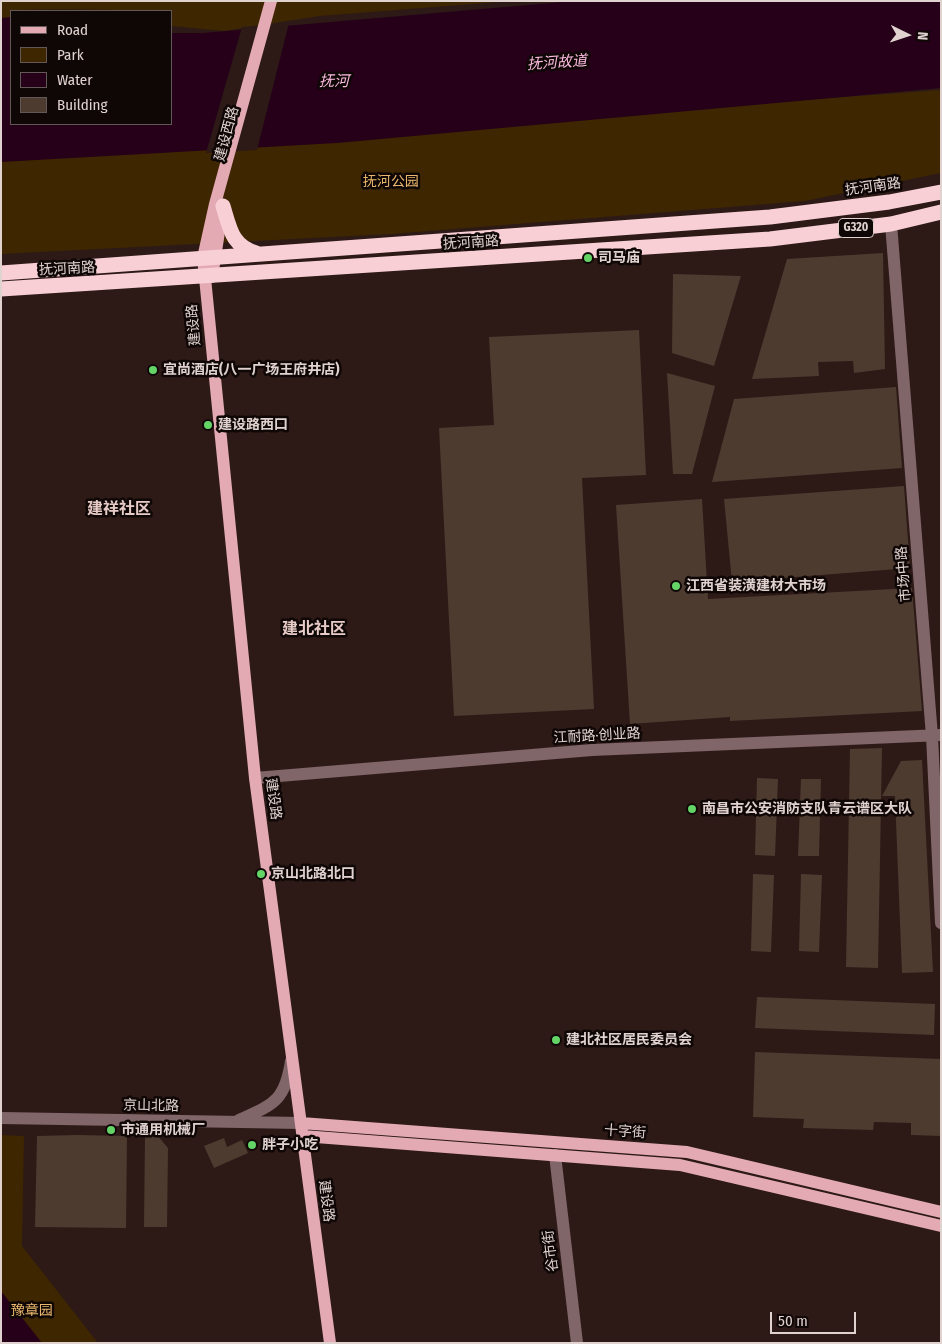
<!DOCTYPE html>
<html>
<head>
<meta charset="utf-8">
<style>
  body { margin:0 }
  #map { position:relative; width:942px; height:1344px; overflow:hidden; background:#2d1a17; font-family:"Fira Sans Condensed",sans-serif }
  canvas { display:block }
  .frame { position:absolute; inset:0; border:2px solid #e0d2cf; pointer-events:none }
  .legend { position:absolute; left:10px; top:10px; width:162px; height:115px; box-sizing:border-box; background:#0f0706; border:1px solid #635856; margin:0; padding:6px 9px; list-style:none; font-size:15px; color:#e0d2cf }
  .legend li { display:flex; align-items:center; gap:10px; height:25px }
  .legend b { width:25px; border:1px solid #635856 }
  .north { position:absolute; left:882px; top:10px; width:50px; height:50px; -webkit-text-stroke:4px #0f0706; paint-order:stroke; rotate:94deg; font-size:14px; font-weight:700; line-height:20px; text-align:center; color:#e0d2cf }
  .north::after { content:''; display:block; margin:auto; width:18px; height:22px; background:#e0d2cf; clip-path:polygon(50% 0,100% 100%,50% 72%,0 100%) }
  .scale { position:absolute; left:770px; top:1312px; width:86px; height:22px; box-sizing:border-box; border:2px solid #e0d2cf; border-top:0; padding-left:6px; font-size:15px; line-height:18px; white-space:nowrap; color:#e0d2cf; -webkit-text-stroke:4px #0f0706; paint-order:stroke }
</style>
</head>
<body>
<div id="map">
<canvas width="942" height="1344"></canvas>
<div class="frame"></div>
<ul class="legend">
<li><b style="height:6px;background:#e3aab4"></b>Road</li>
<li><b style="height:14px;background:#3e2600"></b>Park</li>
<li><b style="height:14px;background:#260019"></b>Water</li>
<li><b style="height:14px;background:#4d3b30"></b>Building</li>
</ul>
<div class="north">N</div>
<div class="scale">50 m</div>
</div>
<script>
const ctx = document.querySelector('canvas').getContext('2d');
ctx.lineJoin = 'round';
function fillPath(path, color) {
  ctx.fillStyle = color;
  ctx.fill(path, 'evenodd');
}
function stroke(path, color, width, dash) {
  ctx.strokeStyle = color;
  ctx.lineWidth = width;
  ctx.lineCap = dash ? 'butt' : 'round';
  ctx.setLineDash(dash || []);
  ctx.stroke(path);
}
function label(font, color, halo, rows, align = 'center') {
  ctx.font = font + ' "Fira Sans Condensed","Noto Sans SC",sans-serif';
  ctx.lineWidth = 5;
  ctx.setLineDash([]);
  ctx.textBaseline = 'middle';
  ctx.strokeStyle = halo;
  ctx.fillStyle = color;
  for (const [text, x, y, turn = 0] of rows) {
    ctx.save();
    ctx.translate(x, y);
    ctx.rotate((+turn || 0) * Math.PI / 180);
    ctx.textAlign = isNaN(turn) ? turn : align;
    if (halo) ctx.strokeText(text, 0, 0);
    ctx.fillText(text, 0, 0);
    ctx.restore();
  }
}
const green = new Path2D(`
  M 1,1 L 511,1 L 319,16 L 224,31 L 171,26 L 171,11 C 120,11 70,8 19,10 L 11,11 L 11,16 L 1,23 Z
  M 941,90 L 941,173 L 805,201 L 391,234 L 1,254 L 1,158 Z
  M 1,1135 L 24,1136 L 22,1246 L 98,1343 L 1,1343 Z`);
const water = new Path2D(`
  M 575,1 L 941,1 L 941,88 L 337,143 L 1,162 L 1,18 L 11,17 L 11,124 L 171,124 L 171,33 L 203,33 Z
  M 1,1291 L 42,1343 L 1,1343 Z`);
const pier = new Path2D(`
  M 289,23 L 257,150 L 206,153 L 242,27 Z`);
const building = new Path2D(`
  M 883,253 L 885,369 L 854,373 L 853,361 L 818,362 L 819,376 L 752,379 L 787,259 Z
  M 673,274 L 741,276 L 714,366 L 672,353 Z
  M 639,330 L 646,475 L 582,478 L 594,709 L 454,716 L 439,428 L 494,425 L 489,337 Z
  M 667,373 L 715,386 L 692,474 L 673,474 Z
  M 896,387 L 902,468 L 712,482 L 734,399 Z
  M 904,486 L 910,568 L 732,582 L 724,499 Z
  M 702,499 L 708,599 L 912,588 L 922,711 L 730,721 L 730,717 L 630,724 L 616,505 Z
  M 882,748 L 878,968 L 846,967 L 850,749 Z
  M 922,760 L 933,972 L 902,973 L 895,796 L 882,796 L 901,761 Z
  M 757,778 L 778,779 L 775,856 L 755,855 Z
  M 801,779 L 821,779 L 819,856 L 798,856 Z
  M 753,874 L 774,875 L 771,952 L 751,951 Z
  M 801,874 L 822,875 L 819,952 L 799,951 Z
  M 757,997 L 935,1004 L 934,1035 L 755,1028 Z
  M 755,1052 L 941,1059 L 941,1136 L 911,1135 L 911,1123 L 874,1122 L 873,1130 L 803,1128 L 804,1119 L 753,1117 Z
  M 78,1135 L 127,1136 L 126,1228 L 35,1227 L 37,1136 Z
  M 145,1135 L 157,1135 L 168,1148 L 167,1227 L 144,1227 Z
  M 224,1138 L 227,1147 L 242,1140 L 248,1153 L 214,1168 L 204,1146 Z`);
const minor = new Path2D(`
  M 891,224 L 932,736 L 941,923
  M 255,778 L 592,750 L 941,735
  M 1,1118 L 301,1123
  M 239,1120 C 274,1104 285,1101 291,1061
  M 555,1155 L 577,1343`);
const major = new Path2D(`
  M 271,1 L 215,204 L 203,258 L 255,778 L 330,1343
  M 212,277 L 223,206
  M 301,1123 L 687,1152 L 941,1212
  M 303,1136 L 680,1165 L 941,1226`);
const highway = new Path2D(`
  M 223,206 C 230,229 232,246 256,253
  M 1,273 L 770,217 L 889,202 L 941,192
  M 1,289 L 770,239 L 891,224 L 941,212`);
const markers = [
  [588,258,5,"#65d467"],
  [153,370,5,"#65d467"],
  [208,425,5,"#65d467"],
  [676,586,5,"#65d467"],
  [692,809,5,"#65d467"],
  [261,874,5,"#65d467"],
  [556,1040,5,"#65d467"],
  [111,1130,5,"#65d467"],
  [252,1145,5,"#65d467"]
];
const shields = [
  [856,228,35]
];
const shieldNames = [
  ["G320",856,228]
];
const streetNames = [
  ["建设西路",227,134,-75],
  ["抚河南路",873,187,-8],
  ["抚河南路",471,243,-4],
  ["抚河南路",67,269,-3],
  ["建设路",194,325,-95],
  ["市场中路",904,574,-95],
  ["江耐路·创业路",597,736,-3],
  ["建设路",273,799,82],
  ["京山北路",151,1106,1],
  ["十字街",625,1132,4],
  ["建设路",326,1201,83],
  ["谷市街",551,1251,-97]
];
const parkNames = [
  ["抚河公园",391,182],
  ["豫章园",32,1311]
];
const poiNames = [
  ["司马庙",598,258],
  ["宜尚酒店(八一广场王府井店)",163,370],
  ["建设路西口",218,425],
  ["江西省装潢建材大市场",686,586],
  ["南昌市公安消防支队青云谱区大队",702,809],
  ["京山北路北口",271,874],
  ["建北社区居民委员会",566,1040],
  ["市通用机械厂",121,1130],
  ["胖子小吃",262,1145]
];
const waterNames = [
  ["抚河故道",557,63,-4],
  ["抚河",334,82]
];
const quarterNames = [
  ["建祥社区",119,510],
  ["建北社区",314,630]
];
fillPath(green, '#3e2600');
fillPath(water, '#260019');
fillPath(pier, '#2d1a17');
fillPath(building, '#4d3b30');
stroke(minor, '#806569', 12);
stroke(major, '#e3aab4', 12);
stroke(highway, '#f9cfd6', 15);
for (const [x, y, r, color] of markers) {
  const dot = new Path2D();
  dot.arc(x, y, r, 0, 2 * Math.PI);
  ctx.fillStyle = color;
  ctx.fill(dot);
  stroke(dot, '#0f0706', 2);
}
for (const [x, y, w] of shields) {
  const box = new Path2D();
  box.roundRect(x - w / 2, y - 9.5, w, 19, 4);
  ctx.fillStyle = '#0f0706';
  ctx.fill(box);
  stroke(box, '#e0d2cf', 1);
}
label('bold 12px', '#e0d2cf', null, shieldNames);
label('14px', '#e0d2cf', '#0f0706', streetNames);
label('14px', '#eab76c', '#0f0706', parkNames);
label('bold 14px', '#e0d2cf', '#0f0706', poiNames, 'left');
label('italic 15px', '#fab9de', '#0f0706', waterNames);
label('bold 16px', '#e7cbc7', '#0f0706', quarterNames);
</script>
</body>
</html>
